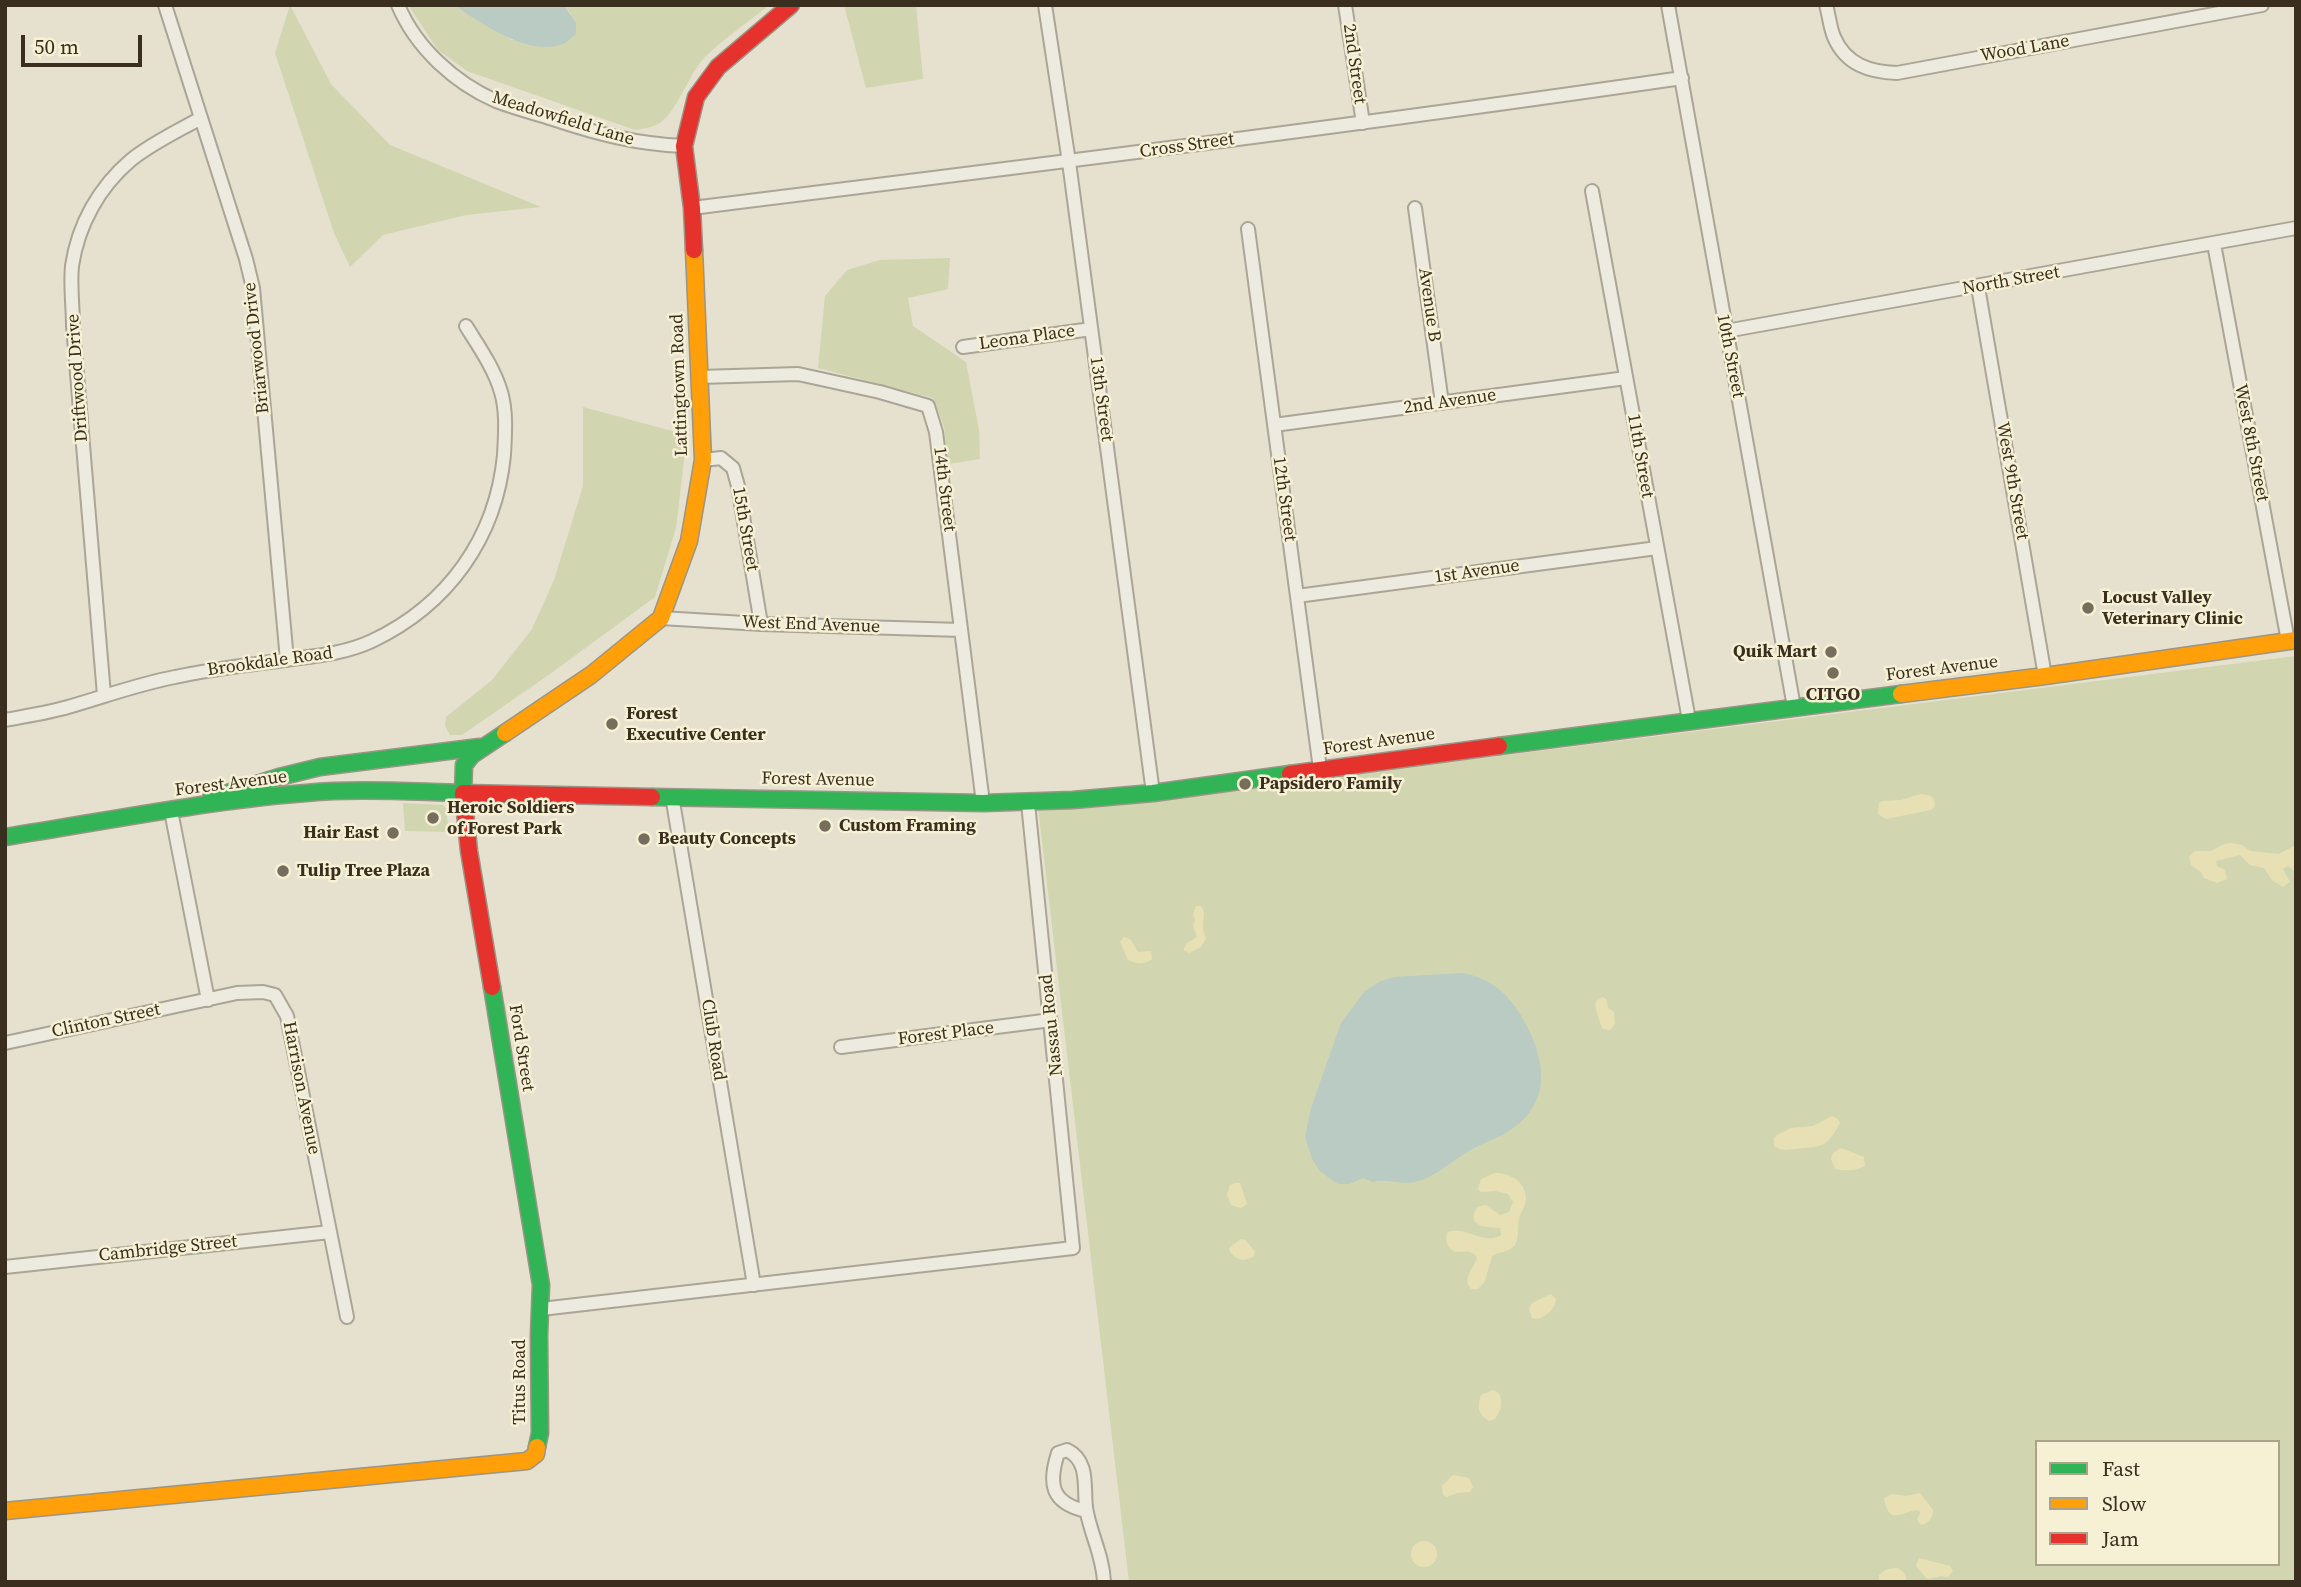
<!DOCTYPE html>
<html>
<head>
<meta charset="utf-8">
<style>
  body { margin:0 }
  #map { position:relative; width:2301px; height:1587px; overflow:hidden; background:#e5e1ce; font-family:"Source Serif 4",serif }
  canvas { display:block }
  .frame { position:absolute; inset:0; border:7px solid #3a2e1e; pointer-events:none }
  .legend { position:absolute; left:2035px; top:1440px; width:245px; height:126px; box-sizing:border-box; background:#f6f0d4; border:2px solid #aba28b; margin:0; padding:9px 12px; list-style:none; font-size:21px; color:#3a2e1e }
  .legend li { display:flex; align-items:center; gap:14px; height:35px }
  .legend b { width:35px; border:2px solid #aba28b }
  .scale { position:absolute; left:21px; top:35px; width:121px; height:32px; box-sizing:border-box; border:4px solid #3a2e1e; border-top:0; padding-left:9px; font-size:21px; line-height:24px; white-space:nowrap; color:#3a2e1e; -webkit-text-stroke:5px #f6f0d4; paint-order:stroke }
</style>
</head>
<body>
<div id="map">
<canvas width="2301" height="1587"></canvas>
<div class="frame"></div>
<ul class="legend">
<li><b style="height:9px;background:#30b455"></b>Fast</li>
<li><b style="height:9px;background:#ff9f0a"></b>Slow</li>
<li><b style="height:9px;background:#e5322d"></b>Jam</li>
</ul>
<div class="scale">50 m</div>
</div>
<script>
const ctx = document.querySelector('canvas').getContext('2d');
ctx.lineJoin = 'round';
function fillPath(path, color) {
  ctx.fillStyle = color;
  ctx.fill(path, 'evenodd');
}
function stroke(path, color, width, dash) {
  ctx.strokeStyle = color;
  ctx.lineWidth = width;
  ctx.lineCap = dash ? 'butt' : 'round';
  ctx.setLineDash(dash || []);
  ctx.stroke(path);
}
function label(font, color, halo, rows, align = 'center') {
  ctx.font = font + ' "Source Serif 4",serif';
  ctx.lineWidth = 5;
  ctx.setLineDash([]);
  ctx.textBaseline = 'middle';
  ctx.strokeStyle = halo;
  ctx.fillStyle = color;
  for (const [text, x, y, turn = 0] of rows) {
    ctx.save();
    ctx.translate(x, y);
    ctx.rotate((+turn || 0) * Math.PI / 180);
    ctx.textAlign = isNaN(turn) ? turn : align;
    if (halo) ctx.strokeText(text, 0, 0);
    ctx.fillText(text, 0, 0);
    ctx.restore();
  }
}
const green = new Path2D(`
  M 290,5 L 331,84 L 390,145 L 541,207 L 466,215 L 383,235 L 350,267 L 334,233 L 275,53 Z
  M 408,5 L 457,5 L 460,9 L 512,40 L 571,14 L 564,5 L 769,5 C 747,23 723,39 704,58 C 688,75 676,116 656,125 C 650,128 641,129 635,130 L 467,71 L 438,50 Z
  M 844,5 L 916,5 L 923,79 L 866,88 Z
  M 950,258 L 948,289 L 908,298 L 913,326 L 966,362 L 979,430 L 980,459 L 948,464 L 944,427 L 933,398 L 818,368 L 825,296 L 847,270 L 880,260 Z
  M 583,407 L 687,435 L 676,528 L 655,597 L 550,674 L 462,735 L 450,735 L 445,726 L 446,717 L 492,680 L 532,629 L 554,580 L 583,486 Z
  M 2296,656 L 2296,1582 L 1129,1582 L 1038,807 L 1127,800 L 1523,753 ZM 2037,1442 L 2278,1442 L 2278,1564 L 2037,1564 Z
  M 403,803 L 443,805 L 446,809 L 449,832 L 405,831 Z`);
const sand = new Path2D(`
  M 1921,794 C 1929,795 1935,796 1935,806 L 1931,810 L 1886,819 L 1878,814 L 1879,803 L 1883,801 L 1901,800 Z
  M 2231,843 L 2242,845 L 2250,851 L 2279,854 L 2296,845 L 2296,872 L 2288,866 L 2283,869 L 2290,882 L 2283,887 L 2272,880 L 2264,868 L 2250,865 L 2240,855 L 2216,861 L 2217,866 L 2225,870 L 2227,879 L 2217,883 L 2204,878 L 2201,872 L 2191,865 L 2189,857 L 2195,851 L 2211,851 L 2224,844 Z
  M 1196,906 L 1201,906 C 1206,913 1203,917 1203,925 C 1202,930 1205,934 1206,939 L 1201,947 L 1189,953 L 1184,950 L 1184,948 L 1187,943 L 1197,937 L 1193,926 L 1195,920 L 1193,914 Z
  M 1124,937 L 1131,940 L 1138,952 L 1151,951 L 1152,959 C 1144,965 1137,964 1128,960 L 1120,942 Z
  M 1602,997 L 1606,999 L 1608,1008 L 1614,1012 L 1615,1024 L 1610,1030 L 1603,1029 C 1600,1024 1594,1006 1596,1001 Z
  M 1832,1116 L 1838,1119 L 1840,1123 C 1826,1149 1822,1146 1795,1149 C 1786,1150 1782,1151 1774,1146 L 1774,1139 L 1777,1135 L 1791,1128 L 1813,1126 Z
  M 1841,1148 L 1864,1157 L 1865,1166 C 1856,1171 1845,1171 1835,1169 L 1831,1159 L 1833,1153 Z
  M 1495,1173 C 1509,1173 1526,1181 1526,1199 C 1526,1206 1520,1212 1519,1220 C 1517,1228 1520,1241 1513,1247 C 1508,1252 1498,1252 1492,1256 L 1485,1281 L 1478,1289 L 1471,1289 C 1462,1279 1473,1269 1477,1258 C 1473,1249 1463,1252 1455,1252 C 1447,1247 1444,1241 1448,1232 C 1467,1226 1484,1246 1501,1235 L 1500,1228 C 1487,1227 1465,1227 1477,1207 L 1486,1205 L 1500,1215 L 1509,1212 L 1513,1202 L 1508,1194 L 1495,1191 L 1481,1192 L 1478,1189 L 1481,1179 Z
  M 1235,1183 L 1240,1183 L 1247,1204 L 1241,1208 L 1231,1205 L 1227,1195 L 1230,1185 Z
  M 1241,1239 L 1245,1240 L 1255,1251 L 1254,1256 C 1244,1262 1238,1261 1230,1252 L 1229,1248 Z
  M 1551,1294 L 1556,1299 C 1555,1309 1547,1316 1537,1319 L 1532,1318 L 1529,1309 L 1531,1304 L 1538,1300 Z
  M 1493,1390 L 1499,1393 C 1503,1403 1501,1410 1495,1419 L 1489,1421 C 1478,1415 1477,1406 1481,1395 Z
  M 1453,1475 L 1469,1478 L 1473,1487 L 1470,1492 L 1457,1493 L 1447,1497 L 1443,1495 L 1442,1486 Z
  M 1920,1493 L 1933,1510 C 1933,1518 1929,1523 1921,1525 L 1917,1520 L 1920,1513 L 1919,1510 C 1903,1510 1889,1528 1884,1498 L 1891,1494 L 1906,1496 Z
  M1411 1554a13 13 0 1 1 26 0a13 13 0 1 1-26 0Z
  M 1919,1558 L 1950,1566 L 1953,1571 L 1948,1577 L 1941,1576 L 1927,1579 L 1916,1566 Z
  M 1894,1568 L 1898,1568 L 1905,1574 L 1907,1582 L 1879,1580 L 1879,1575 L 1885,1570 Z`);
const water = new Path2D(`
  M 457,5 L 564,5 L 576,23 L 576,34 C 572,37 568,42 563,44 C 531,57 485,26 460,9 Z
  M 1461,973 C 1495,978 1513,999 1528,1028 C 1547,1067 1549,1105 1509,1131 C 1495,1140 1479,1144 1466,1153 C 1449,1163 1435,1177 1415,1182 C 1401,1185 1384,1178 1373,1182 L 1363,1178 L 1349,1184 L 1338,1184 L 1329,1178 L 1319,1170 L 1312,1159 L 1305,1137 L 1311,1108 L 1341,1023 L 1365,991 L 1381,981 L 1394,977 Z`);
const street = new Path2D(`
  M 165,5 L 246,259 L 253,288 L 287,660
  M 398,5 C 416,48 455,83 496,101 C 514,108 534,113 553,119 C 598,134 636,144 684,146
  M 1045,5 L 1069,162 L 1153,793
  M 1345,5 L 1363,123
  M 1668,5 L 1794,707
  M 1826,5 C 1829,15 1830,28 1834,37 C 1846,65 1870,72 1897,73 L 2262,5
  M 1592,191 L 1689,720
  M 692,208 C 1022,167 1352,126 1682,78
  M 1415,208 L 1442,403
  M 1248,229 L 1320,769
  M 2214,244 L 2288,641
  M 1978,287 L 2045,676
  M 1726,331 L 2296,228
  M 963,347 L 1091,329
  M 700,377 L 798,374 L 880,392 L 928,406 L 936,432 L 983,803
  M 1274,425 L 1626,378
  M 703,460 L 721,458 L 733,468 L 738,486 L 761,624
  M 1297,596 L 1657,548
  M 661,618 L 761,624 L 961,630
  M 104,695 L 73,326 C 73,307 70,285 72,266 C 78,225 99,187 131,160 C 152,143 178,131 201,118
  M 5,720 C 26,716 47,713 68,707 C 103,697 138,684 175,677 C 211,669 248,665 285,660 C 315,656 344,654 372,641 C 448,605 496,538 504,455 C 505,435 507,412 501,392 C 494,368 479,347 466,326
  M 672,796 L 754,1285
  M 171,811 L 208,1000
  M 5,1043 L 237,993 L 263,992 L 275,995 L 287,1016 L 347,1317
  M 841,1047 L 1051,1020
  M 5,1267 L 330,1232
  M 541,1309 L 1073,1248 L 1028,803
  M 1086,1511 C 1051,1503 1048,1484 1058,1453 L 1067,1450 C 1092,1462 1082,1493 1087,1513 C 1092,1537 1103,1557 1104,1582`);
const fast = new Path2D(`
  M 1499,746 L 1901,694
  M 652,797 L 983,803 L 1073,800 L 1153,793 L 1290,774
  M 211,798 L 279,777 L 320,767 L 480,747
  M 5,837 C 114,820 224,797 334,791 C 377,789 420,792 463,793 L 464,765 L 472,755 L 505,733
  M 492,987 L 541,1285 L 539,1335 L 540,1433 L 537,1447`);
const slow = new Path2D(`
  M 1901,694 L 2045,676 L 2296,640
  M 505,733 L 591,675 L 661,618 L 689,541 L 703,460 L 694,250
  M 5,1511 L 527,1461 L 536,1454 L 537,1447`);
const jam = new Path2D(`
  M 694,250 L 692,208 L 684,146 L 696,97 L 718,67 L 791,5
  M 1290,774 L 1499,746
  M 492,987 L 469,851 L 463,793 L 652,797`);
const markers = [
  [2088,608,7,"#766d5c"],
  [1831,652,7,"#766d5c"],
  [1833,673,7,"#766d5c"],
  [612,724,7,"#766d5c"],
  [1245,784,7,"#766d5c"],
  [433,818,7,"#766d5c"],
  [825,826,7,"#766d5c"],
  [393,833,7,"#766d5c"],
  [644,839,7,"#766d5c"],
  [283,871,7,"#766d5c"]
];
const streetNames = [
  ["Wood Lane",2025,49,-10],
  ["2nd Street",1354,64,82],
  ["Meadowfield Lane",563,119,17],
  ["Cross Street",1187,146,-8],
  ["North Street",2011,281,-10],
  ["Avenue B",1429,305,82],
  ["Leona Place",1027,338,-8],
  ["Briarwood Drive",257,348,-96],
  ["10th Street",1730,356,79],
  ["Driftwood Drive",78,378,-94],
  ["Lattingtown Road",680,385,-92],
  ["13th Street",1101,399,82],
  ["2nd Avenue",1450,402,-8],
  ["West 8th Street",2251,443,79],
  ["11th Street",1640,456,80],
  ["West 9th Street",2012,481,80],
  ["14th Street",944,489,83],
  ["12th Street",1284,499,82],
  ["15th Street",745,529,80],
  ["1st Avenue",1477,572,-8],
  ["West End Avenue",811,625,2],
  ["Brookdale Road",270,662,-8],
  ["Forest Avenue",1942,669,-7],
  ["Forest Avenue",1379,742,-8],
  ["Forest Avenue",818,780,1],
  ["Forest Avenue",231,784,-7],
  ["Clinton Street",106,1021,-12],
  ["Nassau Road",1052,1025,-96],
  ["Forest Place",946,1034,-7],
  ["Club Road",713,1040,81],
  ["Ford Street",521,1048,81],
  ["Harrison Avenue",301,1088,79],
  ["Cambridge Street",168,1249,-6],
  ["Titus Road",520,1382,-90]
];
const poiNames = [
  ["Locust Valley",2102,598],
  ["Veterinary Clinic",2102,619],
  ["Quik Mart",1817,652,"right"],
  ["CITGO",1833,695,"center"],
  ["Forest",626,714],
  ["Executive Center",626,735],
  ["Papsidero Family",1259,784],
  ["Heroic Soldiers",447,808],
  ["of Forest Park",447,829],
  ["Custom Framing",839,826],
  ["Hair East",379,833,"right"],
  ["Beauty Concepts",658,839],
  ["Tulip Tree Plaza",297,871]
];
fillPath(green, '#d1d6b0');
fillPath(sand, '#e8e0b5');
fillPath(water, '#b9cbc2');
stroke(street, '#aaa597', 16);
stroke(fast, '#9a9586', 19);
stroke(slow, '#9a9586', 19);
stroke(jam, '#9a9586', 19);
stroke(street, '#edeadf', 12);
stroke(fast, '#30b455', 16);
stroke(slow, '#ff9f0a', 16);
stroke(jam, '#e5322d', 16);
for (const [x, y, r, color] of markers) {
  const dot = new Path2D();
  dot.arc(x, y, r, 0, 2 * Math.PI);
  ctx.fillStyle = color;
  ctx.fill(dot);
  stroke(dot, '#f6f0d4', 2.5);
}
label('18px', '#3a2e1e', '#f6f0d4', streetNames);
label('bold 18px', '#3a2e1e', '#f6f0d4', poiNames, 'left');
</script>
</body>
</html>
